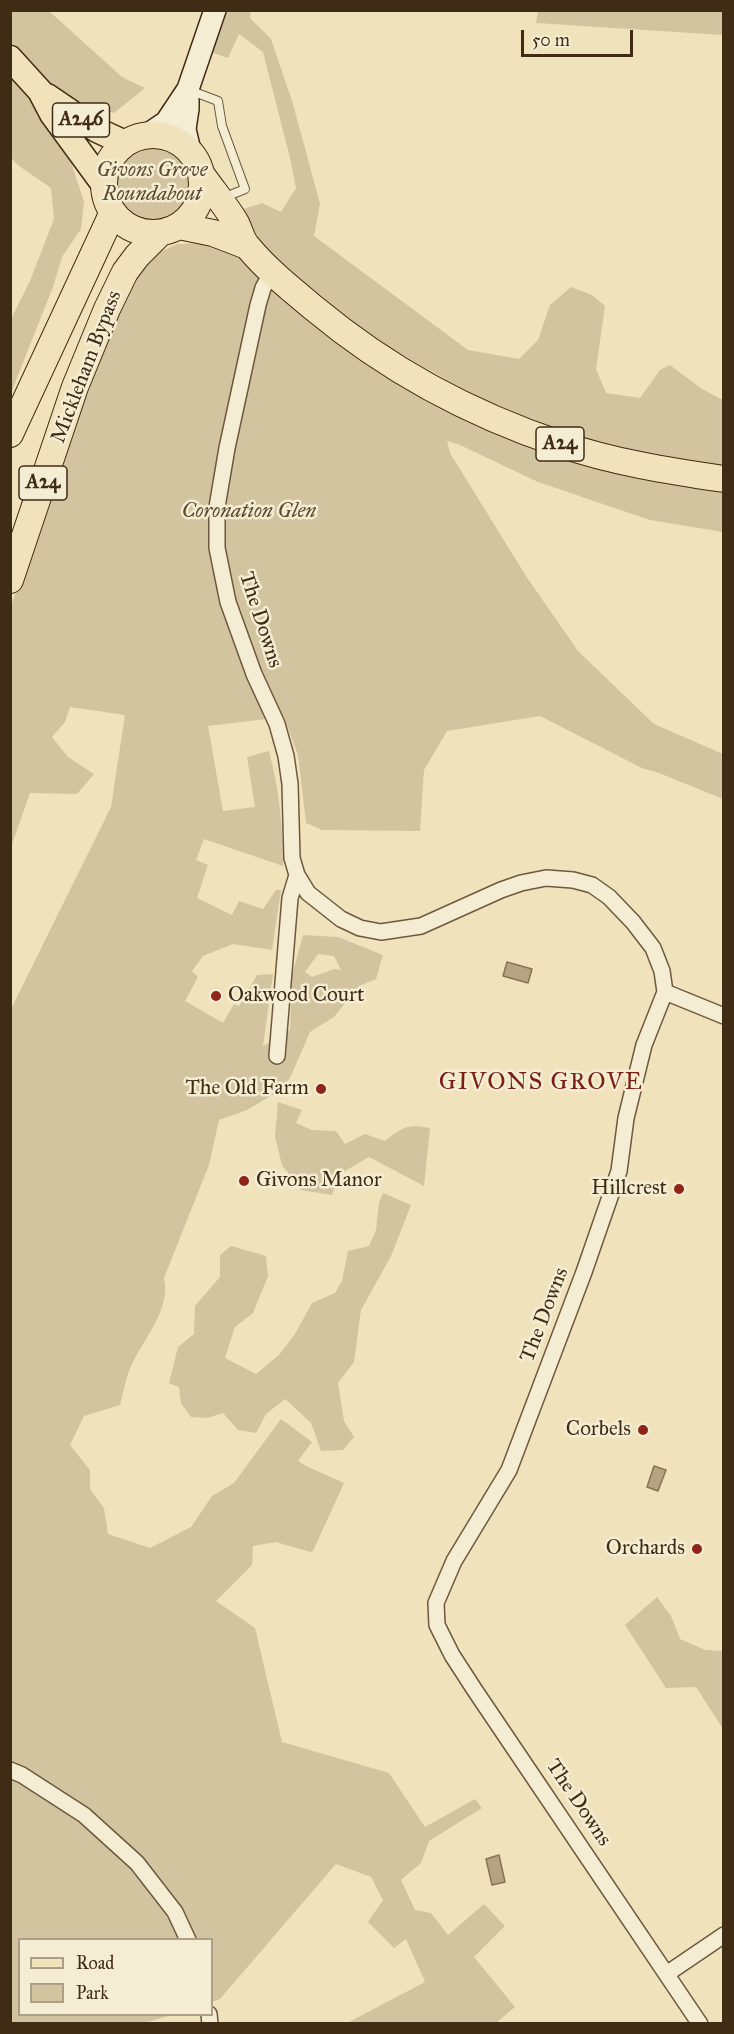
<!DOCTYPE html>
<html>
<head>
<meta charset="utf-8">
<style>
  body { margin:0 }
  #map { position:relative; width:734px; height:2034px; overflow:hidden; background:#f0e3bb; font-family:"IM FELL Great Primer",serif }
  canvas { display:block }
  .frame { position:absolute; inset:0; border:12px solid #402b14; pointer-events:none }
  .legend { position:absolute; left:18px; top:1938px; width:195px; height:78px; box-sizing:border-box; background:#f5edd3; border:2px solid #ad9f87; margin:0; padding:8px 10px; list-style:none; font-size:18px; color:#402b14 }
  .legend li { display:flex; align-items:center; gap:12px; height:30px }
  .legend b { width:30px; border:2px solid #ad9f87 }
  .scale { position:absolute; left:521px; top:30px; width:112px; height:27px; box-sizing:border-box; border:3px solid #402b14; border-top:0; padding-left:8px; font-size:18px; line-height:21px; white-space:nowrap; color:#402b14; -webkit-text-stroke:4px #f5edd3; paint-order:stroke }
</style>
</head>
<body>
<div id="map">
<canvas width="734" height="2034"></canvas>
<div class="frame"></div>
<ul class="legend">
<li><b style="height:8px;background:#f0e3bb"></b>Road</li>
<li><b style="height:16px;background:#d2c49f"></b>Park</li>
</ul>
<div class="scale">50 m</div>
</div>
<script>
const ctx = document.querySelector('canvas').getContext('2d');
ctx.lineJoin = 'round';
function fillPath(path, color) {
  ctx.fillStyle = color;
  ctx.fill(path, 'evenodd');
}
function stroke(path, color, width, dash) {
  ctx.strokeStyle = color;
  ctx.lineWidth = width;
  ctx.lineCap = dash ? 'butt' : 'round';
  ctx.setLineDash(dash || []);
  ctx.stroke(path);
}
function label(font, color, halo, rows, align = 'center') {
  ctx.font = font + ' "IM FELL Great Primer",serif';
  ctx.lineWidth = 5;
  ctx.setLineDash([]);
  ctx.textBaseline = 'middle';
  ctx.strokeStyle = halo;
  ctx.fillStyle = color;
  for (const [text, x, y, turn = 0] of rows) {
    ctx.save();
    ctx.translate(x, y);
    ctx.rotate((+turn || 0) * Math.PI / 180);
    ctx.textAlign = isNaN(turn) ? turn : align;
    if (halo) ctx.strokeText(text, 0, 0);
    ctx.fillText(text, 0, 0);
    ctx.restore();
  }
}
const green = new Path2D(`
  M 11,11 L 49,11 L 122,77 L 145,88 L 114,113 L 81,104 L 67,138 L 73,169 L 84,201 L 81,229 L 62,257 L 53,287 L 11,393 L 11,319 L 30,281 L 54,219 L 51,188 L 19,166 L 11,158 Z
  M 222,11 L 251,11 L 250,18 L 271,39 L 293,104 L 320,204 L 314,236 L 468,350 L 519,359 L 538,340 L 550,305 L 571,287 L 592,295 L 605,306 L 596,369 L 606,393 L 640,398 L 660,370 L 670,365 L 702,389 L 723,400 L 723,467 L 680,461 L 581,437 L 490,404 L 388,347 L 314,299 L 268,258 L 244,222 L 244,209 L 262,203 L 281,212 L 296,188 L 290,158 L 263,52 L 239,34 L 228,58 L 208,51 Z
  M 538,11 L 723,11 L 723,35 L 536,23 Z
  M115 183a37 37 0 1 1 74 0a37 37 0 1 1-74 0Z
  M 206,243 L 234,253 L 311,321 L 441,401 L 723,489 L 723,532 L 650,520 L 538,482 L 460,445 L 447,441 L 450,453 L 526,576 L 578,651 L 654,724 L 723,754 L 723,799 L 659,773 L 642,768 L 540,716 L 447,731 L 424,770 L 420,831 L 322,830 L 306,823 L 298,755 L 284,717 L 208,726 L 223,811 L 255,807 L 247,757 L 269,751 C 279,789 283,826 283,866 L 204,839 L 196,860 L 208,865 L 197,898 L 232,915 L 239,901 L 263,909 L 276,890 L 281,890 L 272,950 L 233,944 L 203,956 L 192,971 L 198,977 L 185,1001 L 223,1023 L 234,1004 L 239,1006 L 257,975 L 273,974 L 263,1046 L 290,1030 L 292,975 L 303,935 L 338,937 L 383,955 L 376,979 L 359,986 L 334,1017 L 310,1032 L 290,1078 L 279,1091 L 247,1110 L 219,1120 L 209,1165 L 164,1278 C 171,1309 145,1337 132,1364 C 126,1376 124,1391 120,1405 L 84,1416 L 70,1445 L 90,1470 L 90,1489 L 104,1508 L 108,1534 L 150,1548 L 191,1527 L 212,1496 L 234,1483 L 281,1419 L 312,1442 L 298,1461 L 306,1466 L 344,1483 L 313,1551 L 310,1552 L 276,1542 L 253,1546 L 252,1565 L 216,1601 L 255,1628 L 282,1742 L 389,1773 L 425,1827 L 475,1799 L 482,1808 L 429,1841 L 421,1863 L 401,1880 L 415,1910 L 431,1913 L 448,1935 L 484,1904 L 505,1926 L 474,1957 L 515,2007 L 496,2023 L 347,2023 L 425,1982 L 406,1939 L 394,1948 L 368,1922 L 383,1900 L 371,1877 L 336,1864 L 220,1999 L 212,2002 L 212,1940 L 20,1940 L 20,2014 L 172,2015 L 144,2023 L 11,2023 L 10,1011 L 111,807 L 125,715 L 70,707 L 65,722 L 52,737 L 68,757 L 94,774 L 77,794 L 30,793 L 11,847 L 11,606 L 47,498 L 131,282 L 160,252 L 177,244 ZM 318,954 L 334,956 L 341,970 L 334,969 L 312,977 L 305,972 Z
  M 278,1102 L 302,1110 L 296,1123 L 312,1130 L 336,1131 L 345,1144 L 365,1134 L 385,1141 C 403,1127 407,1124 430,1128 L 424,1186 L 369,1157 L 340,1174 L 332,1195 L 301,1190 L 282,1165 L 275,1137 Z
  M 383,1193 L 411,1205 L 391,1256 L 361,1310 L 354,1362 L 338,1383 L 344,1421 L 354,1437 L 343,1450 L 321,1451 L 311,1423 L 285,1399 L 266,1414 L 256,1433 L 238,1430 L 223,1413 L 207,1418 L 191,1417 L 181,1403 L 179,1387 L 169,1383 L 178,1347 L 194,1334 L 195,1306 L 220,1277 L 220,1255 L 231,1246 L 266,1256 L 268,1276 L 253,1313 L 235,1327 L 225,1358 L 256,1374 L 279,1355 L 295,1334 L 312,1303 L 335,1293 L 342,1281 L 348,1251 L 369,1246 L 376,1230 L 379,1203 Z
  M 657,1597 L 671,1616 L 680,1639 L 705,1650 L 723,1651 L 723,1729 L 696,1687 L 666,1688 L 625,1625 Z`);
const water = new Path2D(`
  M 507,962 L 532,969 L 528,983 L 503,976 Z
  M 654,1466 L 666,1470 L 658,1491 L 647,1487 Z
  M 499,1855 L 505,1882 L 492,1885 L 486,1859 Z`);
const service = new Path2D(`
  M 189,90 L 218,101 L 222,126 L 245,189 L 223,198`);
const minor = new Path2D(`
  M 272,272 L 263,288 L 258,305 L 227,448 L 217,507 L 217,548 L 228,602 L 254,674 L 277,724 L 286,756 L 290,784 L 292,858 L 297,875 L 308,893 L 341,919 L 360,928 L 381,932 L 421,926 L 501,890 L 521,883 L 546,878 L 573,880 L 592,885 L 609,897 L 633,922 L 653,948 L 662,971 L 665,992 L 644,1045 L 626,1118 L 619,1171 L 584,1272 L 509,1470 L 454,1561 L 436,1603 L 437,1625 L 452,1655 L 474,1689 L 700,2024
  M 665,992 L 724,1016
  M 277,1056 L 290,898 L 297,875
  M 10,1770 L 22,1775 L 84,1815 L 137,1863 L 175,1912 L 188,1940
  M 668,1973 L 724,1935
  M 209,2014 L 210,2024`);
const secondary = new Path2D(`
  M 188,89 L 188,109 L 185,129 L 190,151
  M 147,135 L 166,122 L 188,89 L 215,10`);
const primary = new Path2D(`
  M 10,58 L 40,91 L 52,114 L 104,185
  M 47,96 L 97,130 L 125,143`);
const trunk = new Path2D(`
  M104 184a49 49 0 1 1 98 0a49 49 0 1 1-98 0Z
  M 202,175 C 213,191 226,206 236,223 C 240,231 242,241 248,247 C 267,270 292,290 315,309 C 387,369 470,414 560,444 C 612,462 669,471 724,479
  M 179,226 L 213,233 L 247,246
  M 10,434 L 113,212
  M 10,580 L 75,387 L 107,309 L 125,272 L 137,256 L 160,233`);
const markers = [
  [216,996,6,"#8f2418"],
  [321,1089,6,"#8f2418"],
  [244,1181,6,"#8f2418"],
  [679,1189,6,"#8f2418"],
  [643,1430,6,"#8f2418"],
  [697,1549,6,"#8f2418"]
];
const shields = [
  [81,120,57],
  [560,444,48],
  [43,483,48]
];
const shieldNames = [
  ["A246",81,120],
  ["A24",560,444],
  ["A24",43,483]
];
const parkNames = [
  ["Givons Grove",152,171],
  ["Roundabout",152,195],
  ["Coronation Glen",249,512]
];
const streetNames = [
  ["Mickleham Bypass",87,367,-69],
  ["The Downs",260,620,72],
  ["The Downs",545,1315,-69],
  ["The Downs",578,1803,56]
];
const poiNames = [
  ["Oakwood Court",228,996,"left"],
  ["The Old Farm",309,1089],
  ["Givons Manor",256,1181,"left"],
  ["Hillcrest",667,1189],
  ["Corbels",631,1430],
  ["Orchards",685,1549]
];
const quarterNames = [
  ["GIVONS GROVE",541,1083]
];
fillPath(green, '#d2c49f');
fillPath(water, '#b4a482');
stroke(water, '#867456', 1.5);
stroke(service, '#6c593e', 10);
stroke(minor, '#6c593e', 18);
stroke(secondary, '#402b14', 24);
stroke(primary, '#402b14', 27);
stroke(trunk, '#402b14', 28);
stroke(service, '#f5edd3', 8);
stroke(minor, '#f5edd3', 15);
stroke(secondary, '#f5edd3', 21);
stroke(primary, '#f0e3bb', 24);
stroke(trunk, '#f0e3bb', 26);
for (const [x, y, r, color] of markers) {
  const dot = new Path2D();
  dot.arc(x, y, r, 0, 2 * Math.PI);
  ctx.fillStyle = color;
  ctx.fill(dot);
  stroke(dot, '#f5edd3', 2);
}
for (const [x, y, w] of shields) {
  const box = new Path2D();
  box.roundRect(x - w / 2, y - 17, w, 34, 4.5);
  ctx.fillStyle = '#f5edd3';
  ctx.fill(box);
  stroke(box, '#402b14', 1.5);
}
label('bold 20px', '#402b14', null, shieldNames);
label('italic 21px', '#5d4a30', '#f5edd3', parkNames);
label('21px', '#402b14', '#f5edd3', streetNames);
label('21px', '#402b14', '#f5edd3', poiNames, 'right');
ctx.letterSpacing = '1.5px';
label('24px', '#7a1f14', '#f5edd3', quarterNames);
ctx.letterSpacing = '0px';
</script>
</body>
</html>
